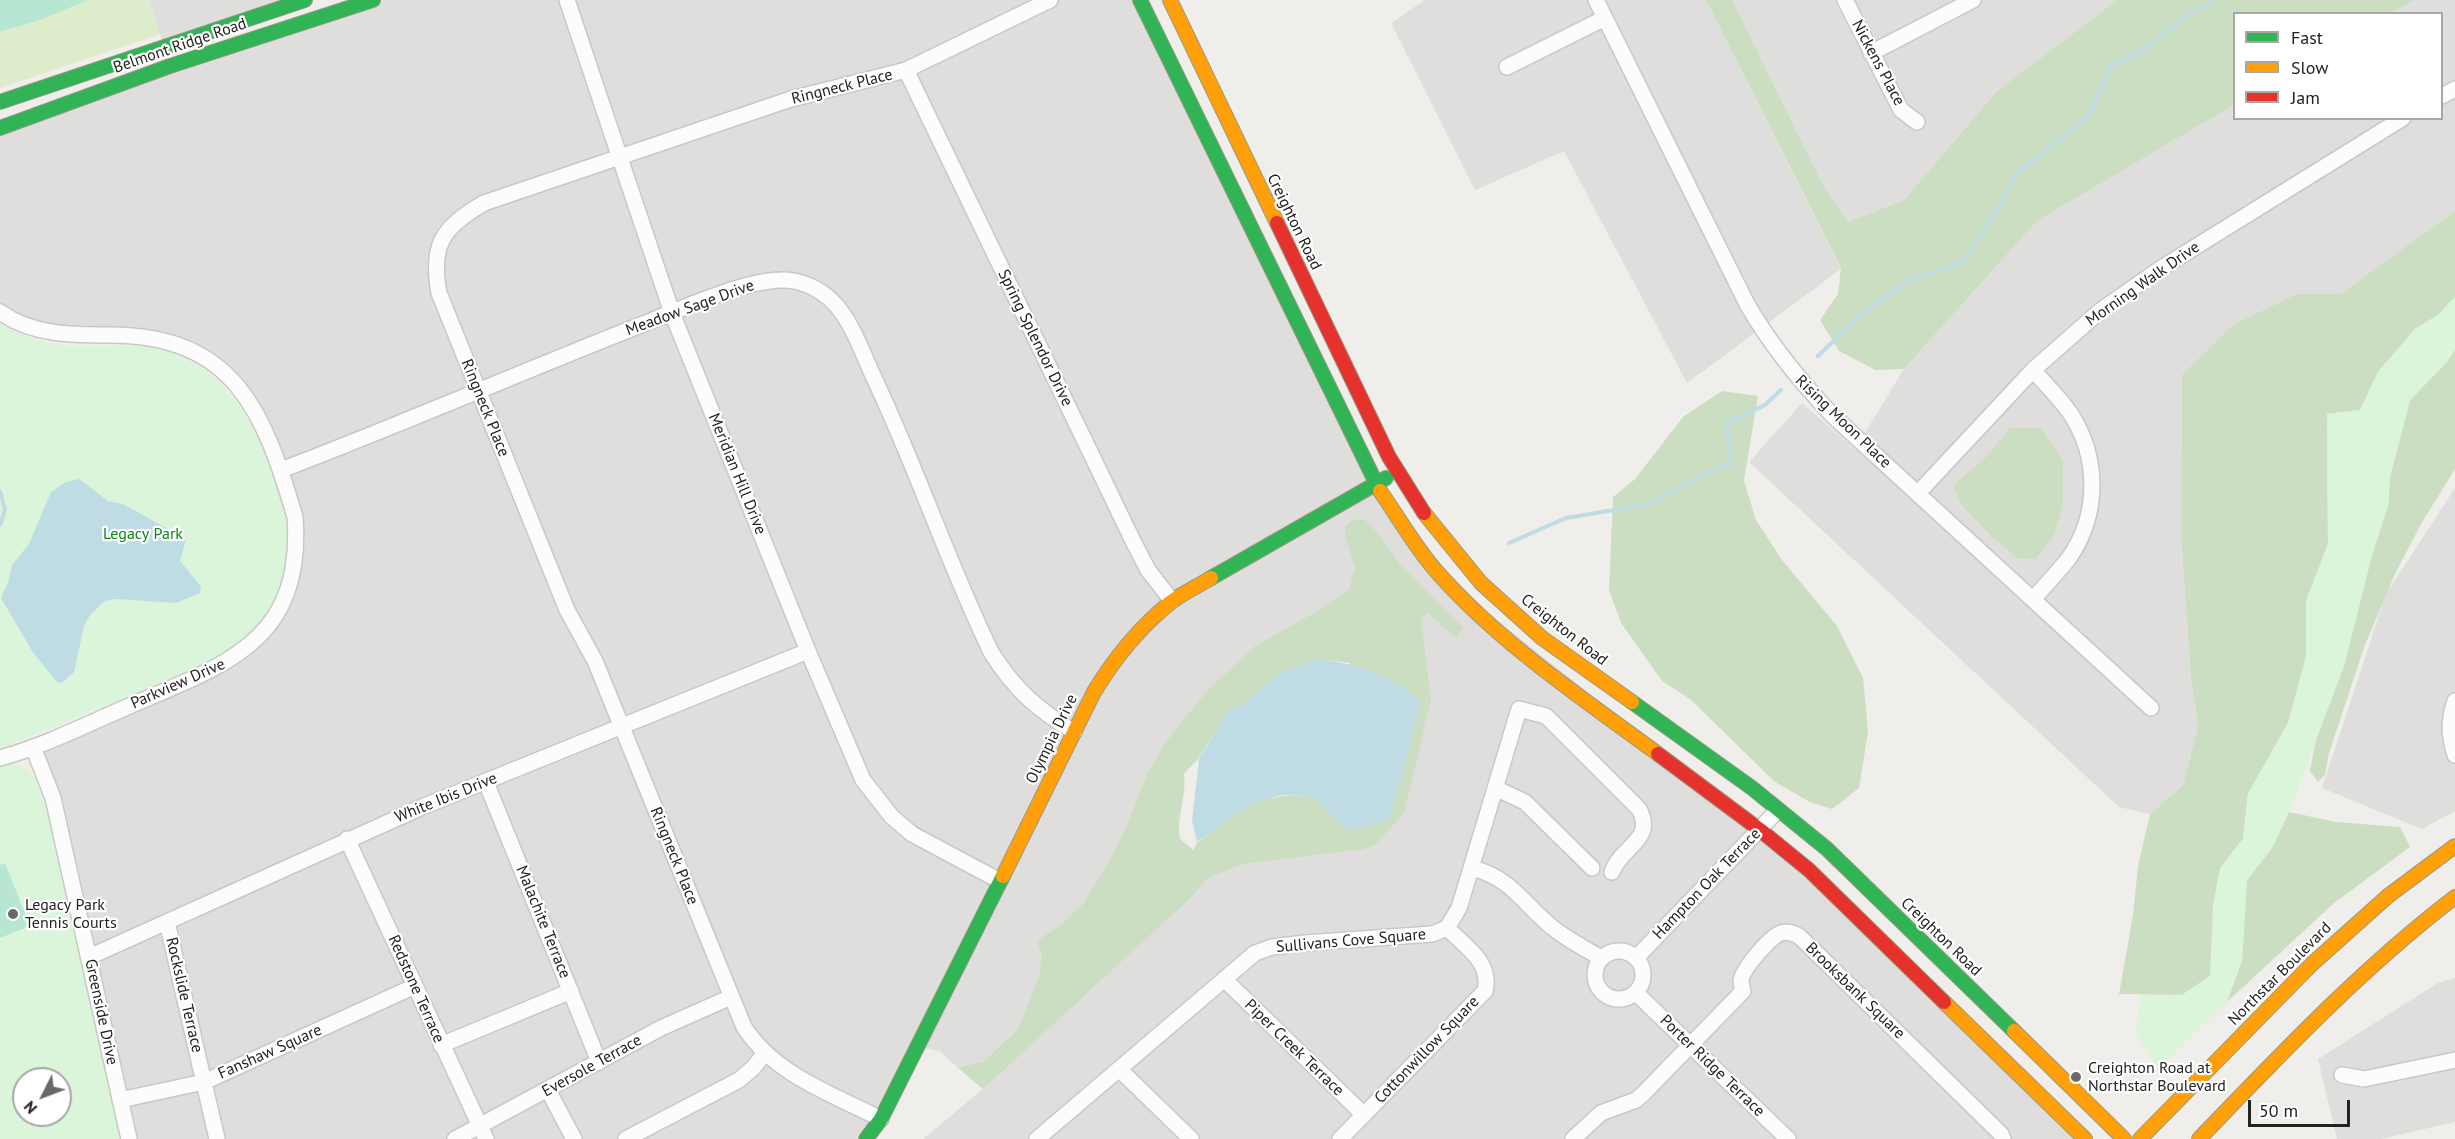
<!DOCTYPE html>
<html>
<head>
<meta charset="utf-8">
<style>
  body { margin:0 }
  #map { position:relative; width:2455px; height:1139px; overflow:hidden; background:#f0eeeb; font-family:"PT Sans",sans-serif }
  canvas { display:block }
  .legend { position:absolute; left:2233px; top:12px; width:210px; height:108px; box-sizing:border-box; background:#fff; border:2px solid #a7a7a7; margin:0; padding:8px 10px; list-style:none; font-size:18px; color:#222 }
  .legend li { display:flex; align-items:center; gap:12px; height:30px }
  .legend b { width:30px; border:2px solid #a7a7a7 }
  .north { position:absolute; left:12px; top:1067px; width:60px; height:60px; box-sizing:border-box; background:#fff; border:2px solid #a7a7a7; border-radius:50%; rotate:228deg; font-size:16px; font-weight:700; line-height:24px; text-align:center; color:#222 }
  .north::after { content:''; display:block; margin:auto; width:21px; height:27px; background:#6a6968; clip-path:polygon(50% 0,100% 100%,50% 72%,0 100%) }
  .scale { position:absolute; left:2248px; top:1100px; width:102px; height:27px; box-sizing:border-box; border:3px solid #222; border-top:0; padding-left:8px; font-size:18px; line-height:21px; white-space:nowrap; color:#222; -webkit-text-stroke:4px #fff; paint-order:stroke }
</style>
</head>
<body>
<div id="map">
<canvas width="2455" height="1139"></canvas>
<ul class="legend">
<li><b style="height:8px;background:#30b455"></b>Fast</li>
<li><b style="height:8px;background:#ff9f0a"></b>Slow</li>
<li><b style="height:8px;background:#e5322d"></b>Jam</li>
</ul>
<div class="north">N</div>
<div class="scale">50 m</div>
</div>
<script>
const ctx = document.querySelector('canvas').getContext('2d');
ctx.lineJoin = 'round';
function fillPath(path, color) {
  ctx.fillStyle = color;
  ctx.fill(path, 'evenodd');
}
function stroke(path, color, width, dash) {
  ctx.strokeStyle = color;
  ctx.lineWidth = width;
  ctx.lineCap = dash ? 'butt' : 'round';
  ctx.setLineDash(dash || []);
  ctx.stroke(path);
}
function label(font, color, halo, rows, align = 'center') {
  ctx.font = font + ' "PT Sans",sans-serif';
  ctx.lineWidth = 4.5;
  ctx.setLineDash([]);
  ctx.textBaseline = 'middle';
  ctx.strokeStyle = halo;
  ctx.fillStyle = color;
  for (const [text, x, y, turn = 0] of rows) {
    ctx.save();
    ctx.translate(x, y);
    ctx.rotate((+turn || 0) * Math.PI / 180);
    ctx.textAlign = isNaN(turn) ? turn : align;
    if (halo) ctx.strokeText(text, 0, 0);
    ctx.fillText(text, 0, 0);
    ctx.restore();
  }
}
const residential = new Path2D(`
  M 149,0 L 305,0 L 164,47 Z
  M 373,0 L 1134,0 L 1375,484 L 1437,572 L 1760,830 L 2085,1139 L 923,1139 L 983,1089 L 1179,879 L 1197,842 L 1291,794 L 1350,663 L 1270,649 L 1039,976 L 1018,1029 L 984,1061 L 958,1068 L 940,1051 L 918,1047 L 866,1139 L 129,1139 L 33,747 L 219,667 L 295,517 L 236,384 L 174,344 L 74,335 L 0,312 L 0,128 Z
  M 1425,0 L 1706,0 L 1841,269 L 1687,383 L 1564,151 L 1475,190 L 1391,23 Z
  M 1732,0 L 2117,0 L 1997,91 L 1904,200 L 1848,222 L 1823,185 Z
  M 2414,0 L 2455,0 L 2455,211 L 2340,294 L 2297,294 L 2182,375 L 2181,537 L 2191,678 L 2198,726 L 2183,785 L 2150,814 L 2119,807 L 1749,462 L 1802,403 L 1855,449 L 1904,369 L 2037,221 L 2234,105 L 2234,118 L 2442,118 L 2442,14 L 2391,13 Z
  M 2455,488 L 2455,811 L 2422,829 L 2322,788 L 2386,594 Z
  M 2455,978 L 2455,1122 L 2381,1139 L 2337,1139 L 2318,1059 L 2438,983 Z`);
const grass = new Path2D(`
  M 88,0 L 149,0 L 160,34 L 0,88 L 0,32 L 40,20 Z`);
const forest = new Path2D(`
  M 1706,0 L 1732,0 L 1823,185 L 1848,222 L 1904,200 L 1997,91 L 2117,0 L 2414,0 L 2391,13 L 2234,14 L 2234,105 L 2037,221 L 1904,369 L 1875,370 L 1839,351 L 1820,320 L 1838,294 L 1841,268 Z
  M 2455,211 L 2455,297 L 2438,315 L 2415,329 L 2378,372 L 2360,410 L 2327,414 L 2328,544 L 2306,601 L 2306,657 L 2288,723 L 2248,794 L 2243,839 L 2220,868 L 2210,976 L 2182,995 L 2119,994 L 2133,915 L 2138,866 L 2150,814 L 2183,785 L 2198,726 L 2191,678 L 2181,537 L 2182,375 L 2233,325 L 2297,294 L 2340,294 Z
  M 2455,350 L 2455,469 L 2421,524 L 2395,574 L 2365,645 L 2329,753 L 2325,775 L 2318,782 L 2310,771 L 2316,739 L 2344,666 L 2372,555 L 2388,506 L 2390,477 L 2410,400 L 2446,363 Z
  M 1722,391 L 1758,396 L 1744,481 L 1756,520 L 1782,560 L 1837,626 L 1863,678 L 1868,732 L 1859,788 L 1832,809 L 1810,802 L 1775,782 L 1690,699 L 1662,681 L 1621,623 L 1609,590 L 1613,497 L 1635,479 L 1683,417 Z
  M 2010,428 L 2040,428 L 2063,460 L 2063,504 L 2054,535 L 2036,559 L 2017,558 L 1989,534 L 1962,505 L 1953,486 L 1987,456 Z
  M 1354,520 L 1365,520 L 1377,532 L 1399,563 L 1463,628 L 1456,638 L 1427,613 L 1421,619 L 1431,700 L 1404,813 L 1376,844 L 1364,849 L 1243,864 L 1209,877 L 1187,901 L 983,1089 L 958,1068 L 984,1061 L 1018,1029 L 1039,976 L 1042,956 L 1037,941 L 1062,924 L 1083,904 L 1105,869 L 1126,828 L 1148,772 L 1166,742 L 1206,692 L 1255,646 L 1314,613 L 1351,588 L 1351,579 L 1356,570 L 1345,537 L 1346,525 ZM 1315,659 L 1350,663 L 1335,821 C 1330,815 1324,804 1318,800 C 1305,792 1272,796 1259,801 C 1241,807 1202,834 1193,850 L 1180,839 C 1176,815 1187,799 1184,774 L 1199,758 L 1228,712 L 1245,703 L 1276,676 Z
  M 2289,812 L 2336,822 L 2400,827 L 2410,847 L 2334,903 L 2227,1002 L 2242,960 L 2247,880 L 2272,848 Z`);
const park = new Path2D(`
  M 2455,297 L 2455,350 L 2446,363 L 2410,400 L 2390,477 L 2388,506 L 2372,555 L 2344,666 L 2289,812 L 2272,848 L 2247,880 L 2242,960 L 2227,1002 L 2158,1069 L 2135,1031 L 2142,995 L 2182,995 L 2210,976 L 2213,905 L 2220,868 L 2243,839 L 2248,794 L 2288,723 L 2306,657 L 2306,601 L 2328,544 L 2327,414 L 2360,410 L 2378,372 L 2415,329 L 2438,315 Z
  M 0,323 C 25,338 53,346 82,346 C 122,347 146,340 184,358 C 225,378 248,413 265,453 C 272,471 281,489 286,508 C 297,555 280,609 244,641 C 237,648 227,653 218,659 L 0,749 Z
  M 11,764 C 35,764 40,792 48,811 L 120,1139 L 0,1139 L 0,767 ZM 24,1079 L 60,1079 L 60,1115 L 24,1115 Z`);
const pitch = new Path2D(`
  M 0,0 L 88,0 L 40,20 L 0,32 Z
  M 5,863 L 30,926 L 0,938 L 0,865 Z`);
const water = new Path2D(`
  M 79,479 L 108,501 L 123,504 L 186,539 L 180,561 L 201,587 L 200,593 L 176,603 L 116,599 L 104,601 L 90,615 L 84,626 L 74,672 L 62,683 L 57,682 L 32,651 L 1,598 L 8,583 L 12,565 L 29,544 L 51,492 L 66,482 Z
  M 1315,659 C 1359,664 1385,673 1420,700 L 1406,761 L 1389,819 L 1348,831 C 1341,825 1319,801 1315,799 C 1272,782 1230,818 1197,842 L 1192,821 L 1199,759 L 1228,712 L 1245,703 L 1276,676 Z`);
const stream = new Path2D(`
  M 1818,356 L 1860,315 L 1910,280 L 1963,262 L 1995,214 L 2016,174 L 2088,117 L 2112,65 L 2140,52 L 2192,12 L 2212,3 L 2214,0
  M 0,491 L 5,510 L 0,525
  M 1509,543 L 1566,518 L 1649,504 L 1708,472 L 1732,463 L 1726,423 L 1765,405 L 1781,390`);
const street = new Path2D(`
  M 567,0 L 672,313 L 808,651 L 863,780 L 892,817 L 912,834 L 1000,881
  M 1596,0 L 1747,304 C 1771,346 1800,381 1833,416 L 2151,708
  M 1845,0 L 1901,110 L 1917,122
  M 1871,53 L 1973,0
  M 1507,67 L 1605,18
  M 906,70 L 1133,541 L 1148,570 L 1172,601
  M 2442,96 L 2455,89
  M 0,312 C 32,335 71,335 109,335 C 235,335 264,412 295,517 C 304,643 224,665 127,707 C 85,725 44,746 0,758
  M 281,470 C 402,424 521,372 641,325 C 679,310 741,281 781,280 C 800,279 821,289 834,303 C 852,321 864,357 875,380 C 917,469 948,563 991,652 C 1014,689 1037,709 1074,732
  M 1918,493 L 2033,370 L 2100,311 L 2163,267 L 2403,118
  M 2033,599 C 2045,586 2058,572 2069,558 C 2099,515 2099,459 2072,416 C 2061,399 2046,385 2033,370
  M 33,747 L 53,798 L 129,1139
  M 2455,755 C 2449,736 2448,721 2455,701
  M 486,782 L 599,1062
  M 1495,788 L 1525,802 L 1592,868
  M 347,839 L 486,1139
  M 1472,868 C 1515,879 1524,907 1557,931 C 1570,941 1586,949 1601,958
  M 167,922 L 217,1139
  M1595 975a24 24 0 1 1 48 0a24 24 0 1 1-48 0Z
  M 89,957 L 422,807 L 808,651
  M 1636,958 L 1778,810
  M 1224,979 L 1364,1115
  M 1636,993 L 1788,1139
  M 441,1045 L 571,991
  M 1119,1069 L 1191,1139
  M 2342,1075 L 2364,1079 L 2455,1060
  M 548,1090 L 574,1139
  M 120,1100 L 204,1082 L 415,986
  M 881,1119 C 832,1094 775,1075 744,1027 L 595,661 L 567,610 L 439,293 C 430,244 443,227 484,203 L 791,99 L 906,70 L 1050,0
  M 455,1139 L 661,1028 L 731,997
  M 626,1139 L 739,1080 L 753,1068 L 765,1053
  M 1037,1139 L 1255,953 L 1272,947 L 1305,943 L 1432,934 L 1447,928 L 1459,908 L 1519,709 L 1546,716 L 1639,809 C 1656,840 1621,846 1612,872
  M 1340,1139 L 1485,991 C 1492,962 1465,946 1447,928
  M 1573,1139 L 1601,1113 L 1636,1100 L 1643,1094 L 1743,991 C 1742,987 1741,984 1741,981 C 1742,969 1770,937 1781,933 C 1788,931 1793,933 1799,936 L 2001,1134 L 2003,1139`);
const fast = new Path2D(`
  M 1140,0 L 1380,491
  M 0,102 L 305,0
  M 0,128 L 170,66 L 373,0
  M 1211,578 L 1386,478
  M 1632,702 L 1752,788 L 1827,849 L 2014,1031
  M 866,1139 L 881,1119 L 1003,876`);
const slow = new Path2D(`
  M 1170,0 L 1277,223
  M 1380,491 C 1399,518 1416,549 1438,573 C 1501,644 1582,698 1658,754
  M 1424,513 L 1481,583 L 1542,638 L 1632,702
  M 1003,876 L 1094,692 C 1114,659 1140,627 1171,602 C 1183,593 1198,586 1211,578
  M 1944,1002 L 2085,1139
  M 2014,1031 L 2124,1139
  M 2140,1139 L 2312,964 L 2388,896 L 2455,846
  M 2199,1139 C 2281,1054 2361,969 2455,897`);
const jam = new Path2D(`
  M 1277,223 L 1389,457 L 1424,513
  M 1658,754 L 1760,830 L 1809,870 L 1944,1002`);
const markers = [
  [13,914,6,"#6a6968"],
  [2076,1077,6,"#6a6968"]
];
const streetNames = [
  ["Belmont Ridge Road",180,46,-19],
  ["Nickens Place",1878,63,62],
  ["Ringneck Place",842,87,-14],
  ["Creighton Road",1294,222,64],
  ["Morning Walk Drive",2143,284,-35],
  ["Meadow Sage Drive",690,308,-20],
  ["Spring Splendor Drive",1035,338,64],
  ["Ringneck Place",485,408,68],
  ["Rising Moon Place",1843,422,44],
  ["Meridian Hill Drive",737,474,68],
  ["Creighton Road",1564,630,38],
  ["Parkview Drive",178,684,-24],
  ["Olympia Drive",1052,739,-64],
  ["White Ibis Drive",446,798,-22],
  ["Ringneck Place",674,856,68],
  ["Hampton Oak Terrace",1707,884,-46],
  ["Malachite Terrace",543,922,68],
  ["Creighton Road",1941,937,44],
  ["Sullivans Cove Square",1351,941,-5],
  ["Northstar Boulevard",2280,974,-45],
  ["Redstone Terrace",416,989,66],
  ["Brooksbank Square",1855,991,44],
  ["Rockslide Terrace",184,995,77],
  ["Greenside Drive",101,1012,78],
  ["Piper Creek Terrace",1294,1048,44],
  ["Cottonwillow Square",1427,1050,-46],
  ["Fanshaw Square",270,1052,-24],
  ["Eversole Terrace",592,1066,-29],
  ["Porter Ridge Terrace",1712,1066,44]
];
const parkNames = [
  ["Legacy Park",143,534]
];
const poiNames = [
  ["Legacy Park",25,905],
  ["Tennis Courts",25,923],
  ["Creighton Road at",2088,1068],
  ["Northstar Boulevard",2088,1086]
];
fillPath(residential, '#dfdedc');
fillPath(grass, '#ddeccb');
fillPath(forest, '#cbdec1');
fillPath(park, '#daf5da');
fillPath(pitch, '#b7e6d2');
fillPath(water, '#bfdbe3');
stroke(stream, '#bfdbe3', 4);
stroke(street, '#c9c8c7', 18);
stroke(fast, '#999a82', 16);
stroke(slow, '#999a82', 16);
stroke(jam, '#999a82', 16);
stroke(street, '#fdfcfc', 15);
stroke(fast, '#30b455', 14);
stroke(slow, '#ff9f0a', 14);
stroke(jam, '#e5322d', 14);
for (const [x, y, r, color] of markers) {
  const dot = new Path2D();
  dot.arc(x, y, r, 0, 2 * Math.PI);
  ctx.fillStyle = color;
  ctx.fill(dot);
  stroke(dot, '#fff', 2);
}
label('16px', '#222', '#fff', streetNames);
label('16px', '#0c8416', '#fff', parkNames);
label('16px', '#222', '#fff', poiNames, 'left');
</script>
</body>
</html>
